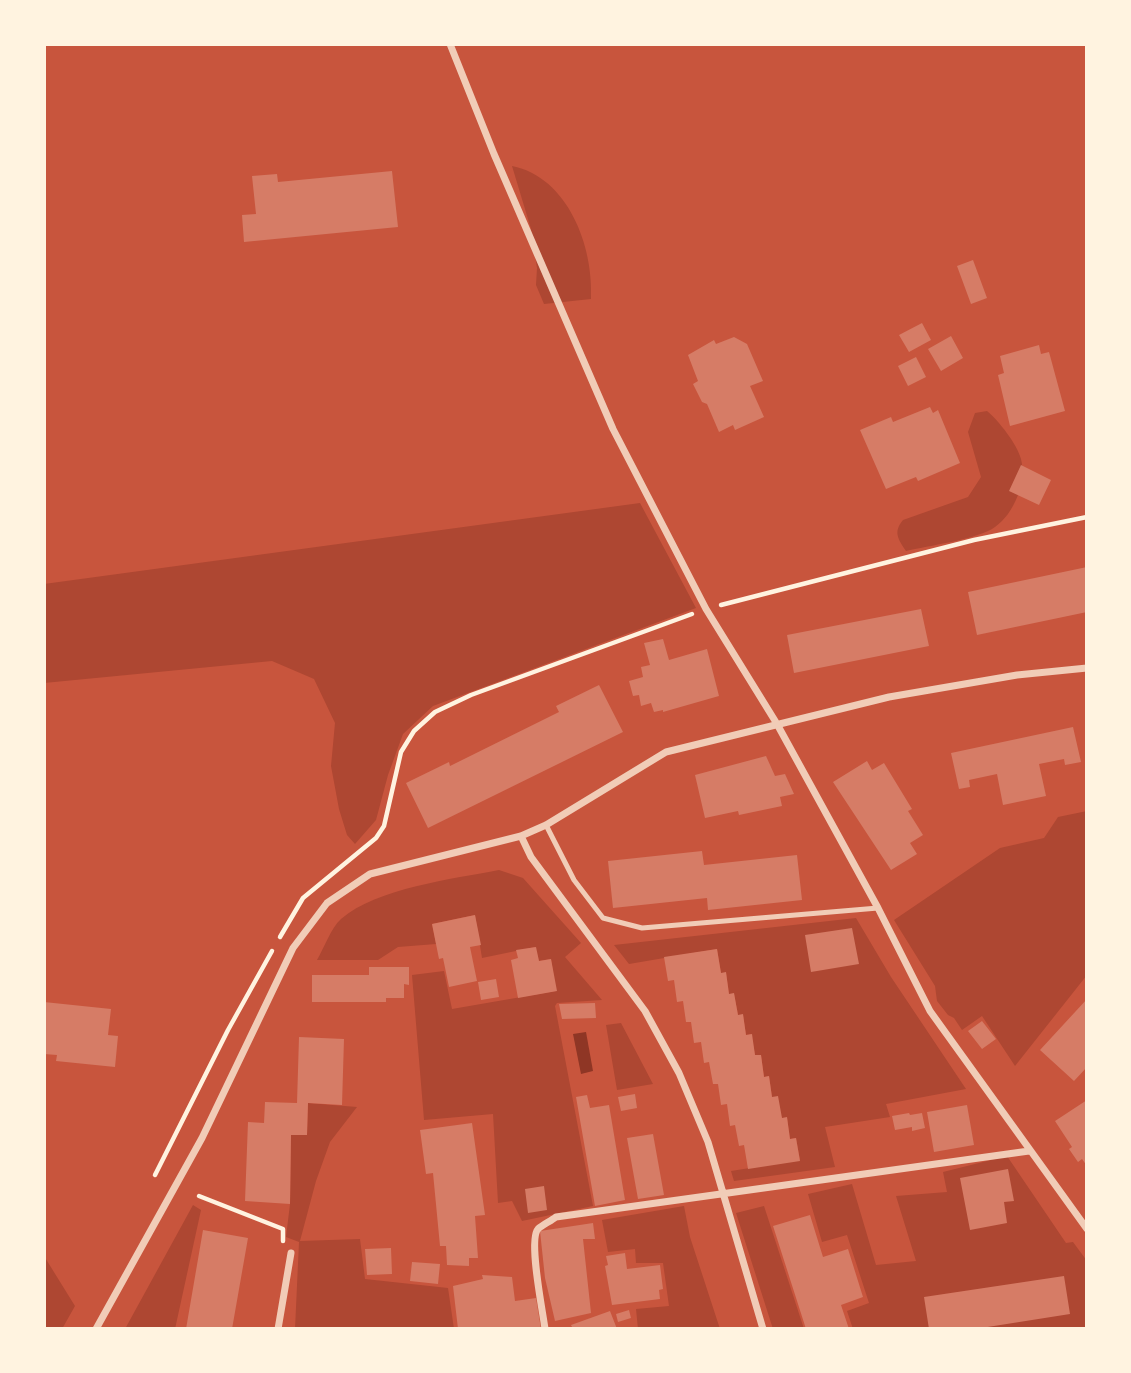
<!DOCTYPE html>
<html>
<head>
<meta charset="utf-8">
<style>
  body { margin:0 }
  #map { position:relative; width:1131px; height:1373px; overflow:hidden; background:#c8553d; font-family:"Playfair Display",serif }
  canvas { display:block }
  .frame { position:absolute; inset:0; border:46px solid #fff3e0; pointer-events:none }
</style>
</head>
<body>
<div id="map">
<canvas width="1131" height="1373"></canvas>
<div class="frame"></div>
</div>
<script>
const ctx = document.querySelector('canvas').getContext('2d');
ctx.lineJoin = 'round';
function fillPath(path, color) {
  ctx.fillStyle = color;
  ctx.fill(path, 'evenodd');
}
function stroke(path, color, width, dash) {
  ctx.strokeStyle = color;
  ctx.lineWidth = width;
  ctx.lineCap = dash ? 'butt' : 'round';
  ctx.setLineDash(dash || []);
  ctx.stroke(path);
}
const green = new Path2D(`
  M 512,166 C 568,177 594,247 591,299 L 544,304 L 536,285 L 537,268 L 531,229 Z
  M 987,411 C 999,421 1017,444 1021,459 C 1027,482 1014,514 995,527 C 979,539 927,546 906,551 C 898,539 893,532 903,520 L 968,497 L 981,477 L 968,432 L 975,413 Z
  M 640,503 L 696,608 L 433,706 L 403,734 L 388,775 L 376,820 L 355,844 L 347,835 L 339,809 L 331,766 L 335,723 L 314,679 L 272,661 L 44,683 L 44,584 Z
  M 1087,811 L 1087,975 L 1015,1066 L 982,1016 L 962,1030 L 954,1018 L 948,1015 L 937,1001 L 935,986 L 894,920 L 1000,848 L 1044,838 L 1058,817 Z
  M 499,870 L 523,878 L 581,943 L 565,957 L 602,1000 L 557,1003 L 555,1006 L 593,1206 L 522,1221 L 512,1201 L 498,1203 L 493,1114 L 424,1120 L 412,975 L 444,971 L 452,1009 L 556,991 L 551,959 L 539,961 L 535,947 L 482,958 L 475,915 L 432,924 L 436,944 L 398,947 L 378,960 L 317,960 C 324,948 331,928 341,919 C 377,888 453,879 499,870 Z
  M 856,918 L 891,977 L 966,1089 L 886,1104 L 890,1117 L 825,1127 L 835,1167 L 734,1181 L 731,1171 L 800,1160 L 796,1138 L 790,1139 L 787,1118 L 782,1118 L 772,1097 L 769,1076 L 764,1077 L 761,1055 L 755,1055 L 751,1034 L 746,1035 L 743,1015 L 738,1015 L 734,994 L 729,994 L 726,973 L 721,973 L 717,949 L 629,964 L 614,945 Z
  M 621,1023 L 653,1084 L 617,1090 L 606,1025 Z
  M 308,1103 L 357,1107 L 330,1142 L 316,1181 L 300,1241 L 360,1239 L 365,1279 L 448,1288 L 454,1329 L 295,1329 L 299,1242 L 286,1237 L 290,1204 L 291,1135 L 307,1135 Z
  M 1007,1156 L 1066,1243 L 1073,1242 L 1087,1261 L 1087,1329 L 853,1329 L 847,1311 L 869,1303 L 847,1235 L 822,1242 L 808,1194 L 852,1184 L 876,1265 L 916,1261 L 896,1196 L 947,1192 L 943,1172 Z
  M 193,1205 L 201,1210 L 175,1329 L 125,1329 Z
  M 684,1206 L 690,1237 L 720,1329 L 638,1329 L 636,1309 L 669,1306 L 663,1263 L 636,1263 L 635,1249 L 608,1252 L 602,1220 Z
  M 764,1206 L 804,1329 L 773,1329 L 736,1213 Z
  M 44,1256 L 75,1306 L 62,1329 L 44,1329 Z`);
const water = new Path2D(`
  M 586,1032 L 593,1071 L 581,1074 L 573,1034 Z`);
const building = new Path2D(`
  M 392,171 L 398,227 L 244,242 L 242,215 L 256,214 L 252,176 L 277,174 L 278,182 Z
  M 973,260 L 987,298 L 971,304 L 957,266 Z
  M 922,323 L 931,340 L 909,352 L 899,335 Z
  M 951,336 L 963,358 L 941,371 L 928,349 Z
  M 734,337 L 747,344 L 763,381 L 750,386 L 764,417 L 735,430 L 733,425 L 719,432 L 707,404 L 702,402 L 693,384 L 698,381 L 688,355 L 714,340 L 716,344 Z
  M 1039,345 L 1041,354 L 1049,352 L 1065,411 L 1010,426 L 998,375 L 1004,373 L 1000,356 Z
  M 916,357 L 926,377 L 908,386 L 898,366 Z
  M 930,407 L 933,413 L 938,410 L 960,463 L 918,481 L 916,477 L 886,489 L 860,430 L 891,417 L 893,422 Z
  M 1021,465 L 1051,480 L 1039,505 L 1009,491 Z
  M 1087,567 L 1087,612 L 977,635 L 968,592 Z
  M 921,609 L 929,646 L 794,673 L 787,635 Z
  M 663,639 L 669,660 L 707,649 L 719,696 L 663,712 L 663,710 L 654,712 L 651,703 L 641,706 L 639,695 L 633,696 L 629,681 L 643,677 L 641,667 L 650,665 L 644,643 Z
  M 599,685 L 623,732 L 428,828 L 406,783 L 449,762 L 450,766 L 559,712 L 556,706 Z
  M 1073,727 L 1081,762 L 1065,765 L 1064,759 L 1039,764 L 1046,796 L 1003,805 L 997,774 L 969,780 L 970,787 L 959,789 L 951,753 Z
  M 766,756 L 775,776 L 785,774 L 794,794 L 780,797 L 782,806 L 739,815 L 738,811 L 705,818 L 695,775 Z
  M 867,761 L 872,770 L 884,763 L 912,809 L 908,811 L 923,835 L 910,843 L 917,854 L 891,870 L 833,782 Z
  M 702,851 L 704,865 L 797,855 L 802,900 L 708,910 L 707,898 L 613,908 L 608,861 Z
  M 475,915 L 481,945 L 470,947 L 477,981 L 449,987 L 443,958 L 439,959 L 432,924 Z
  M 852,928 L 859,964 L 811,972 L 805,935 Z
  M 536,947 L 539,961 L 551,959 L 557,991 L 518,998 L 511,960 L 518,958 L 516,950 Z
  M 717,949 L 721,973 L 726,972 L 729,994 L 734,993 L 738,1015 L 743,1014 L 746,1035 L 752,1034 L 755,1055 L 761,1055 L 764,1077 L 769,1076 L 772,1097 L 778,1096 L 782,1118 L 787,1117 L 790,1139 L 796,1138 L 800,1161 L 748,1169 L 744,1145 L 739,1146 L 735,1125 L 730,1126 L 727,1104 L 721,1105 L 718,1084 L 713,1084 L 709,1062 L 704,1063 L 701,1042 L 694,1043 L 691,1022 L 686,1022 L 683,1001 L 677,1002 L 674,980 L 668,981 L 664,957 Z
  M 369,967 L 409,967 L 409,985 L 404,984 L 404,998 L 386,998 L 386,1002 L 312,1002 L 312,975 L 369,975 Z
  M 496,979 L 499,997 L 481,1000 L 478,982 Z
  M 1087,999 L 1087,1067 L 1074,1081 L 1040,1050 Z
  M 44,1002 L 111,1009 L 108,1035 L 118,1036 L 115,1067 L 56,1061 L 57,1055 L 44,1054 Z
  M 595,1003 L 596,1018 L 562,1019 L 559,1004 Z
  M 982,1021 L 996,1039 L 982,1049 L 968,1031 Z
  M 299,1037 L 344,1039 L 342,1105 L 308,1103 L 307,1135 L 291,1135 L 290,1204 L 245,1201 L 248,1122 L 264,1123 L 265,1102 L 297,1103 Z
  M 635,1094 L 637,1108 L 621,1111 L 618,1097 Z
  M 587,1095 L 590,1108 L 609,1105 L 625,1200 L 595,1206 L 576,1097 Z
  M 1087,1100 L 1087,1166 L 1082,1159 L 1078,1162 L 1069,1149 L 1072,1147 L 1055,1121 Z
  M 967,1105 L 974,1145 L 934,1152 L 927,1112 Z
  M 909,1113 L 910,1115 L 922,1113 L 925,1128 L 912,1131 L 912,1127 L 895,1130 L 892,1116 Z
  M 472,1123 L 485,1215 L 475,1216 L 478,1258 L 469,1258 L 469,1266 L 447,1265 L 446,1246 L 440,1246 L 433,1173 L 426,1174 L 420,1130 Z
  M 653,1134 L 664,1195 L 638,1199 L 627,1138 Z
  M 1008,1169 L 1014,1201 L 1004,1202 L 1007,1223 L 970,1230 L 960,1178 Z
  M 544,1186 L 547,1210 L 528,1213 L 525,1189 Z
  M 810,1215 L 823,1257 L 848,1249 L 863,1297 L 841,1305 L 849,1329 L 806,1329 L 773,1226 Z
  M 593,1223 L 595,1239 L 583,1239 L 591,1313 L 555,1321 L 545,1278 L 540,1231 Z
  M 203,1230 L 248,1238 L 232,1329 L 186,1329 Z
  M 391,1248 L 392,1274 L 367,1275 L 365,1249 Z
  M 625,1253 L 627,1269 L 660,1265 L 663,1289 L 659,1290 L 660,1299 L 612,1305 L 605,1266 L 608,1265 L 606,1256 Z
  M 412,1262 L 440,1264 L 438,1284 L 410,1281 Z
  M 482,1275 L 512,1277 L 515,1301 L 536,1298 L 541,1329 L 458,1329 L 453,1286 L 483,1279 Z
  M 1064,1276 L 1070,1314 L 975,1329 L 929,1329 L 924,1297 Z
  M 629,1310 L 631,1318 L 618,1322 L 616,1314 Z
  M 610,1311 L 617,1329 L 573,1329 L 571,1325 Z`);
const path = new Path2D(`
  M 721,605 L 974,540 L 1087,517
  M 280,937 L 303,898 L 376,838 L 384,826 L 401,752 L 414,731 L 435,712 L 471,695 L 692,614
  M 155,1175 L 228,1030 L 272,951
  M 199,1196 L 283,1229 L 283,1241`);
const service = new Path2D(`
  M 546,825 L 574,880 L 603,918 L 642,928 L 878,908`);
const minor = new Path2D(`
  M 450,44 L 494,154 L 613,429 L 706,609 L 777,724 L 878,908 L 930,1011 L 1087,1229
  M 521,836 L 531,857 L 645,1011 L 679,1073 L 708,1142 L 763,1329
  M 96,1329 L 202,1138 L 293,948 L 327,903 L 370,874 L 521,836 L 546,825 L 666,752 L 889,697 L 1017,675 L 1087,668
  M 278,1329 L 291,1253
  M 545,1329 C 543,1312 528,1240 538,1229 C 542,1225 551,1221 556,1217 L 1029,1151`);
fillPath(green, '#ae4732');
fillPath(water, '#8f3625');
fillPath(building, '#d67c66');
stroke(path, '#fff3e0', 4.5);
stroke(service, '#f1ccb7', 5);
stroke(minor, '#f1ccb7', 7);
</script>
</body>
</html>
